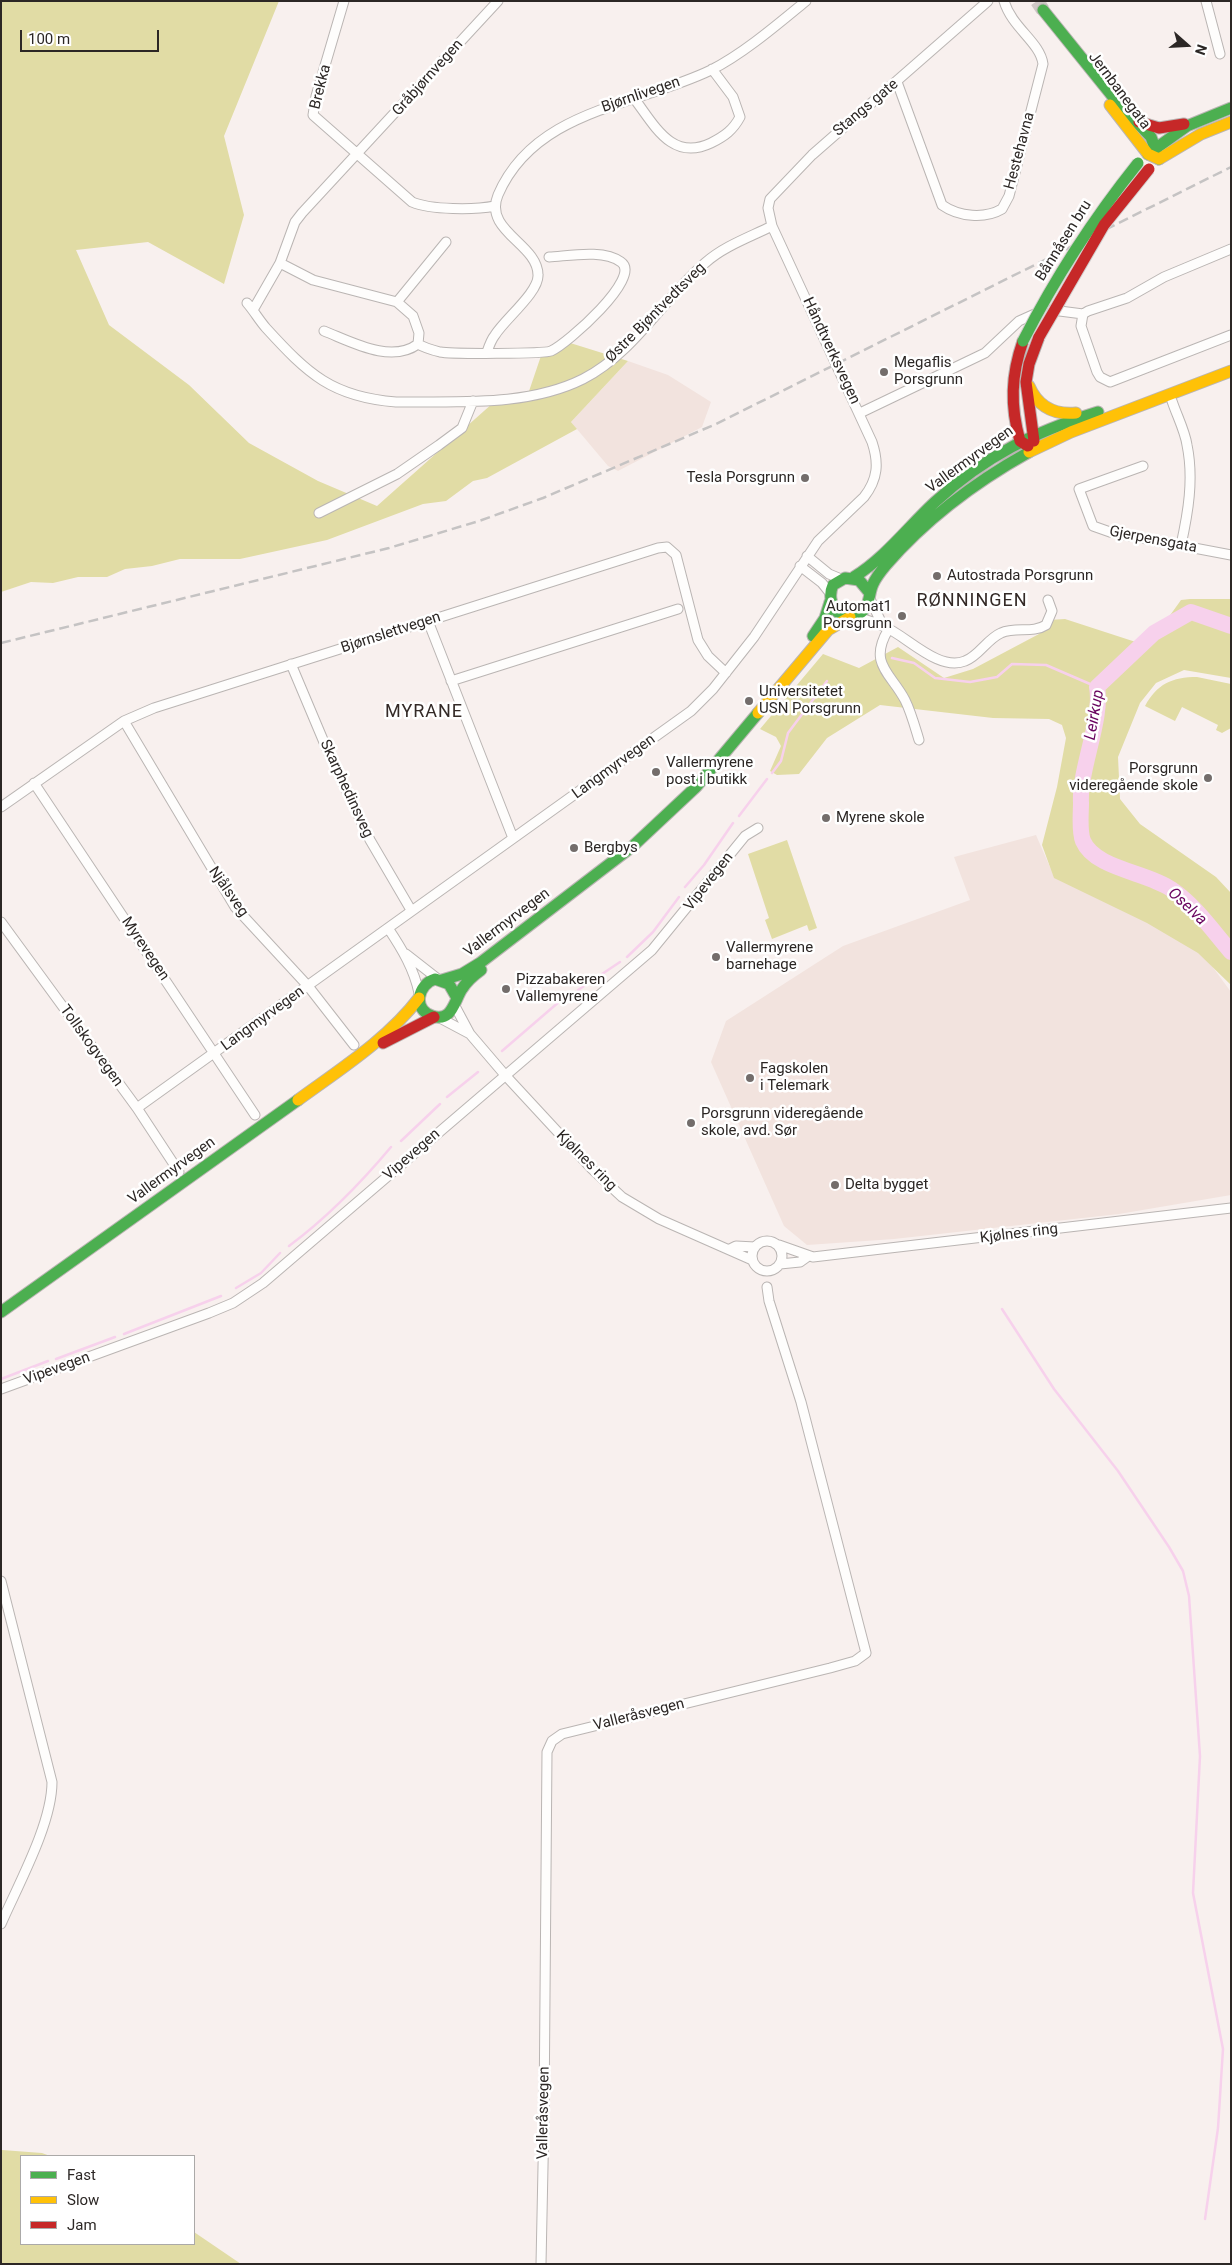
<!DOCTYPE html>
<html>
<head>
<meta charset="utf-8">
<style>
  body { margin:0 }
  #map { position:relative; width:1232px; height:2265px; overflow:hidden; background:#f8f0ee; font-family:Roboto,sans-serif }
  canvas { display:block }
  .frame { position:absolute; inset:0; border:2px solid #2c2725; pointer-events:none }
  .legend { position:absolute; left:20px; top:2155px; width:175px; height:90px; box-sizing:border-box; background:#fff; border:1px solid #aba9a8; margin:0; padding:6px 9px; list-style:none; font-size:15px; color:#2c2725 }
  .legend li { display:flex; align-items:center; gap:10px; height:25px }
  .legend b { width:25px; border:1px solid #aba9a8 }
  .north { position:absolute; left:1162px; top:20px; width:50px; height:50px; -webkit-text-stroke:4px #fff; paint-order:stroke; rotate:109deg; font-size:14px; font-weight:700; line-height:20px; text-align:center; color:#2c2725 }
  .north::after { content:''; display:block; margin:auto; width:18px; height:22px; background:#2c2725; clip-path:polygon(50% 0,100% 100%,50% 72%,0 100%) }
  .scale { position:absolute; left:20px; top:30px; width:139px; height:22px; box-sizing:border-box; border:2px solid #2c2725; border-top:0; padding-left:6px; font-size:15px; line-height:18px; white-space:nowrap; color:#2c2725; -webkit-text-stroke:4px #fff; paint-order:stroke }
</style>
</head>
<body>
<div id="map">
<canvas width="1232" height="2265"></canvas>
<div class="frame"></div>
<ul class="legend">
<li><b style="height:6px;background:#4caf50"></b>Fast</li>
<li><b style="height:6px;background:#ffc107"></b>Slow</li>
<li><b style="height:6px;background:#c62828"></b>Jam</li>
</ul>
<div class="north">N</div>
<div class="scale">100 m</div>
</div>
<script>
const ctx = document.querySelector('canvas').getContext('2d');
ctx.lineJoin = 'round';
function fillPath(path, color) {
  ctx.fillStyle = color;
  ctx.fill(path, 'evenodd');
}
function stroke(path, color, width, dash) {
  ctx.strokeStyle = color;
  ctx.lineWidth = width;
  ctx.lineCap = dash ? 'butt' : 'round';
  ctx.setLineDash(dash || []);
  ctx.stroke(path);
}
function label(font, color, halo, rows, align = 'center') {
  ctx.font = font + ' Roboto,sans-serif';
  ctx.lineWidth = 5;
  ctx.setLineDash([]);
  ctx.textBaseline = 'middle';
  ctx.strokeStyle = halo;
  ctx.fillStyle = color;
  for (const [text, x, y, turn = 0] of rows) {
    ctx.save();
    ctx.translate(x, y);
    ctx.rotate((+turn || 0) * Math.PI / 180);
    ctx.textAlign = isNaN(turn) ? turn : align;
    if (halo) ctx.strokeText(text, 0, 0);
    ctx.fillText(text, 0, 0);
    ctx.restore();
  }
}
const built = new Path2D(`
  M 628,361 L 668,375 L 711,402 L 702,427 L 618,471 L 608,466 L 571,422 Z
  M 1036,835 L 1053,874 L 1195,943 L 1231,992 L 1231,1195 L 1119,1214 L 894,1239 L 807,1245 L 784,1226 L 711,1062 L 726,1021 L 843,946 L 970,900 L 954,857 Z`);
const green = new Path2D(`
  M 1,1 L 279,1 L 224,136 L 244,215 L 224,284 L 148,242 L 76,250 L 109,325 L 189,385 L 249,443 L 318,481 L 377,506 L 493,403 L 526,400 L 543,350 L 567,342 L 628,361 L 571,422 L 577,429 L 487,478 L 473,481 L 446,501 L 423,504 L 327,540 L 240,559 L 180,559 L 152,566 L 125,569 L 107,577 L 78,577 L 53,583 L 31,582 L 1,592 Z
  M 1190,599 L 1231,599 L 1231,678 L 1184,670 L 1156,683 L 1140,703 L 1118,757 L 1120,799 L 1140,824 L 1216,877 L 1231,893 L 1231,985 L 1198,953 L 1147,923 L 1054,878 L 1042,845 L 1057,787 L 1066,738 L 1062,725 L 1049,719 L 993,718 L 880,705 L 827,738 L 799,774 L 777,775 L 770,771 L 781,746 L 776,737 L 760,729 L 823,654 L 859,668 L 898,647 L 944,678 L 973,669 L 1039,634 L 1049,620 L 1065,619 L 1148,646 L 1181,600 Z
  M 1197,677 L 1231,684 L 1231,728 L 1222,733 L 1216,730 L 1218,725 L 1182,707 L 1175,721 L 1145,706 C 1157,684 1172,677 1197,677 Z
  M 787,840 L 817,928 L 809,931 L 807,925 L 772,939 L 765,920 L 769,918 L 748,854 Z
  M 2,2150 L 42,2153 L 50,2156 L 21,2156 L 21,2244 L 194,2244 L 194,2232 L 241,2264 L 1,2264 Z`);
const stream = new Path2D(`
  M 892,658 L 914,663 L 935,678 L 970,682 L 997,677 L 1012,664 L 1046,665 L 1097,687
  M 772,773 L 781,761 L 788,733 L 827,681
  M 739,816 L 767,779
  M 685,887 L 704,865 L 733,823
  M 627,957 L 653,932 L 679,897
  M 578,990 L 620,962
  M 502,1051 L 560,1001
  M 447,1097 L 478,1072
  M 401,1141 L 440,1104
  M 289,1246 C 328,1217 360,1184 391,1147
  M 236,1288 L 261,1273 L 280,1253
  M 1002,1309 L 1054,1389 L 1118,1471 L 1169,1547 L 1183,1571 L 1189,1596 L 1200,1756 L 1193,1893 L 1223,2049 L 1218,2128 L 1205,2219
  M 124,1334 L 221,1296
  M 56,1359 L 115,1337
  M 1,1379 L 48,1361`);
const river = new Path2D(`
  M 1231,626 L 1191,612 L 1154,633 L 1097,687 C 1103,719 1079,769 1081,803 C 1081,813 1079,831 1083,841 C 1095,869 1147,872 1171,889 C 1195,905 1212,930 1231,952`);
const primaryTunnel = new Path2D(`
  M 1037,1 L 1043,10`);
const street = new Path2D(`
  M 344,1 L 316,96 L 313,115 L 412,202 C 431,210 474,210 495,206
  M 1206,1 L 1220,54
  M 897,82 L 942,205 C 959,217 985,219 1002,209 L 1009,196 L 1043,64 C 1040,42 1012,28 1004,1
  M 633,97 C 654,124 671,162 711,143 C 725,136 733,130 740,117 L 733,97 L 712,69
  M 1231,249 L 1164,277 L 1127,298 L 1088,311 L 1083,314 L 1081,326 L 1097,372 L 1100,377 L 1110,382 L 1231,335
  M 280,263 L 313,280 L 397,302 L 413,316 L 419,333 L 418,344 C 391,364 352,342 324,331
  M 397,302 L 446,242
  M 247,303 C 254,311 259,320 266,328 C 308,374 332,397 396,402 C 457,401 527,407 583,379 C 634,353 663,299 705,263 C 724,246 750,237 772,226
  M 253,310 L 280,263 L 295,222 L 302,213 L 498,1
  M 1052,310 L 1083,314
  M 418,344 C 425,348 432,350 440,352 C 450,354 544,354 551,351 C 567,344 643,277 621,262 C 603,249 569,256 549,257
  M 487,352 C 489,346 491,340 495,335 C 505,319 539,292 538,275 C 538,244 483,231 498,195 C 535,109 637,106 711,70 C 743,54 778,24 806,1
  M 1172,401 C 1177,416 1185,431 1187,445 C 1194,479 1188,513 1181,545
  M 860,413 L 985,353 L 1019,321 L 1039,312
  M 1143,466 L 1079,489 L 1093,526 L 1110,532 L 1231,555
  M 319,513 L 397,474 L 439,445 L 462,428 L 473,401
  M 807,556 L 829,574 L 841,579
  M 800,566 L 822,583 L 830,593
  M 869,597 L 883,626
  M 854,616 C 864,619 874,622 883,626 C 906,635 938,672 965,661 C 979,656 987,639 1001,633 C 1016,626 1032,634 1046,625 L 1052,611 L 1048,600
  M 428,621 L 513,838
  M 888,630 C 868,664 891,673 905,700 C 911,712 915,727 919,740
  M 291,664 L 326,747 L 370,840 L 411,910
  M 451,681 L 678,609
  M 124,721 L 235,907 L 308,986 L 354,1045
  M 34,783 L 255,1115
  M 1,807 L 124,721 L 154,708 L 658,548 L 667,547 L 676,555 L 698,640 L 708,656 L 726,673
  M 1,922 L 137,1108 L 179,1172
  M 406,954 L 438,979
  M 419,993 C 414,969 402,949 388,928 L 691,711 L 713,689 L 754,637 L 818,541 L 864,497 C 878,479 879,463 872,442 L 772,226 L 768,208 L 770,199 L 812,155 L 988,1
  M 455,1006 L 470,1034 L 505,1075 L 592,1169 L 622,1197 L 659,1219 L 752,1260
  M 438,1017 L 470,1034
  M 137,1108 L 388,928
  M752 1256a15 15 0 1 1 30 0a15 15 0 1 1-30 0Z
  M 779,1245 L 813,1257 L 1231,1208
  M 730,1249 L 736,1246 L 755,1247
  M 780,1264 L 800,1262 L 807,1257
  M 1,1389 L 209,1313 L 233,1303 L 263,1283 L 652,950 L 745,836 L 758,828
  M 1,1581 L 52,1782 C 52,1824 18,1885 1,1924
  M 541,2264 L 544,2118 L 547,1752 L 552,1741 L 562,1734 L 830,1668 L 855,1661 L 866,1653 L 801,1402 L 769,1301 L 767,1287`);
const fast = new Path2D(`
  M 1043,10 L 1118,103 L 1151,137 L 1159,159
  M 1148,154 L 1187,126 L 1231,108
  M 854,577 C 886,557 908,527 935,502 C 985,456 1034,432 1098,412
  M 869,592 L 859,580 L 845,578 L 833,585 C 825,602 839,625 859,614 C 871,607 868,594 873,584 C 876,577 881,571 886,565 C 925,520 977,481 1029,452
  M 813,636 L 825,618 L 830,602
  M 442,980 L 462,974 L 480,963 L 633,846 L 696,787 L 758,713
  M 457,998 L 449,984 L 435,979 C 418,984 412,1009 432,1016 C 452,1023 454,1001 462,989 C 467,981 474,975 481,970
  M 1,1312 L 298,1100`);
const slow = new Path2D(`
  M 1110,105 L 1148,154 L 1159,159
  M 1159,159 L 1201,134 L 1231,122
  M 1029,386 C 1038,407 1054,415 1076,413
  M 1029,452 L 1071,432 L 1231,371
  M 758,713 L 828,630 L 850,617
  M 298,1100 C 339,1070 388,1039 419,998`);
const jam = new Path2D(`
  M 1139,122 L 1159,128 L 1184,124
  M 1023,341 C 1011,375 1010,406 1020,441 L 1028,446
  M 1034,441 L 1026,382 L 1029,364 L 1039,337
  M 383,1043 L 434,1017`);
const rail = new Path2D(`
  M 1,643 L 389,548 L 479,521 L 543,498 L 716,424 L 1231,167`);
const fastBridge = new Path2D(`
  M 1023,341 C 1055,278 1094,218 1138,163`);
const jamBridge = new Path2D(`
  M 1039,337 L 1104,225 L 1149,169`);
const markers = [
  [884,372,5,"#736d6b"],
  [805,478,5,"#736d6b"],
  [937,576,5,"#736d6b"],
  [902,616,5,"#736d6b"],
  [749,701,5,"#736d6b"],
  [656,772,5,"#736d6b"],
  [1208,778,5,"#736d6b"],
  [826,818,5,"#736d6b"],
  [574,848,5,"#736d6b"],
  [716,957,5,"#736d6b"],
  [506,989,5,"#736d6b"],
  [750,1078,5,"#736d6b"],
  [691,1123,5,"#736d6b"],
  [835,1185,5,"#736d6b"]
];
const streetNames = [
  ["Gråbjørnvegen",428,78,-48],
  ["Brekka",321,87,-76],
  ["Jernbanegata",1119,91,53],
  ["Bjørnlivegen",641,95,-19],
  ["Stangs gate",866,108,-40],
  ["Hestehavna",1020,151,-75],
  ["Bånnåsen bru",1064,241,-58],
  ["Østre Bjøntvedtsveg",656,313,-45],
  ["Håndtverksvegen",831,351,65],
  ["Vallermyrvegen",970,460,-36],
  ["Gjerpensgata",1153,540,11],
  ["Bjørnslettvegen",391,633,-18],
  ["Langmyrvegen",614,767,-36],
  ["Skarphedinsveg",346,789,65],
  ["Vipevegen",709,882,-52],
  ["Njålsveg",228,892,55],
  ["Vallermyrvegen",507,923,-37],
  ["Myrevegen",145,949,56],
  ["Langmyrvegen",263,1019,-36],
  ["Tollskogvegen",91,1046,54],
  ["Vipevegen",412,1155,-41],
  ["Kjølnes ring",586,1161,45],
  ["Vallermyrvegen",172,1171,-36],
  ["Kjølnes ring",1019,1234,-7],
  ["Vipevegen",57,1369,-20],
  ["Valleråsvegen",639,1715,-14],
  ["Valleråsvegen",544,2113,-89]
];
const poiNames = [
  ["Megaflis",894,363],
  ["Porsgrunn",894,380],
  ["Tesla Porsgrunn",795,478,"right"],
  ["Autostrada Porsgrunn",947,576],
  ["Automat1",892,607,"right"],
  ["Porsgrunn",892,624,"right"],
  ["Universitetet",759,692],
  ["USN Porsgrunn",759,709],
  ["Vallermyrene",666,763],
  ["post i butikk",666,780],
  ["Porsgrunn",1198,769,"right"],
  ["videregående skole",1198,786,"right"],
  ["Myrene skole",836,818],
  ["Bergbys",584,848],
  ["Vallermyrene",726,948],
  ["barnehage",726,965],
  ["Pizzabakeren",516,980],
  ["Vallemyrene",516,997],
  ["Fagskolen",760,1069],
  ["i Telemark",760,1086],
  ["Porsgrunn videregående",701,1114],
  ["skole, avd. Sør",701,1131],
  ["Delta bygget",845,1185]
];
const waterNames = [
  ["Leirkup",1095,715,-80],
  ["Oselva",1187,907,43]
];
const quarterNames = [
  ["RØNNINGEN",972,601],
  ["MYRANE",424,712]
];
fillPath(built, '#f2e3de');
fillPath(green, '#e1dca5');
stroke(stream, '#f7d1ec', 2.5);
stroke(river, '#f7d1ec', 16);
stroke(primaryTunnel, '#cfc8c6', 14, [14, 7]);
stroke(street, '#bab5b3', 11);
stroke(fast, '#bab5b3', 13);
stroke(slow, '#bab5b3', 13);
stroke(jam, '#bab5b3', 13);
stroke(street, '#fefdfc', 9);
stroke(fast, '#4caf50', 11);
stroke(slow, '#ffc107', 11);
stroke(jam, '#c62828', 11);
stroke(rail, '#c5c3c3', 2.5, [10, 5]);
stroke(fastBridge, '#d2cecd', 13, []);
stroke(jamBridge, '#d2cecd', 13, []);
stroke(fastBridge, '#4caf50', 11);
stroke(jamBridge, '#c62828', 11);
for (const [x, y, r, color] of markers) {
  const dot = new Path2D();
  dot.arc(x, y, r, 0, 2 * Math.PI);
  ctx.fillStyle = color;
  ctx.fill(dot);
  stroke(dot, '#fff', 2);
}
label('15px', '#2c2725', '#fff', streetNames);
label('15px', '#2c2725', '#fff', poiNames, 'left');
label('italic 16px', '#69045f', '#fff', waterNames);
ctx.letterSpacing = '1px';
label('18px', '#342a27', '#fff', quarterNames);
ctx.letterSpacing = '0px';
</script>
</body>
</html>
